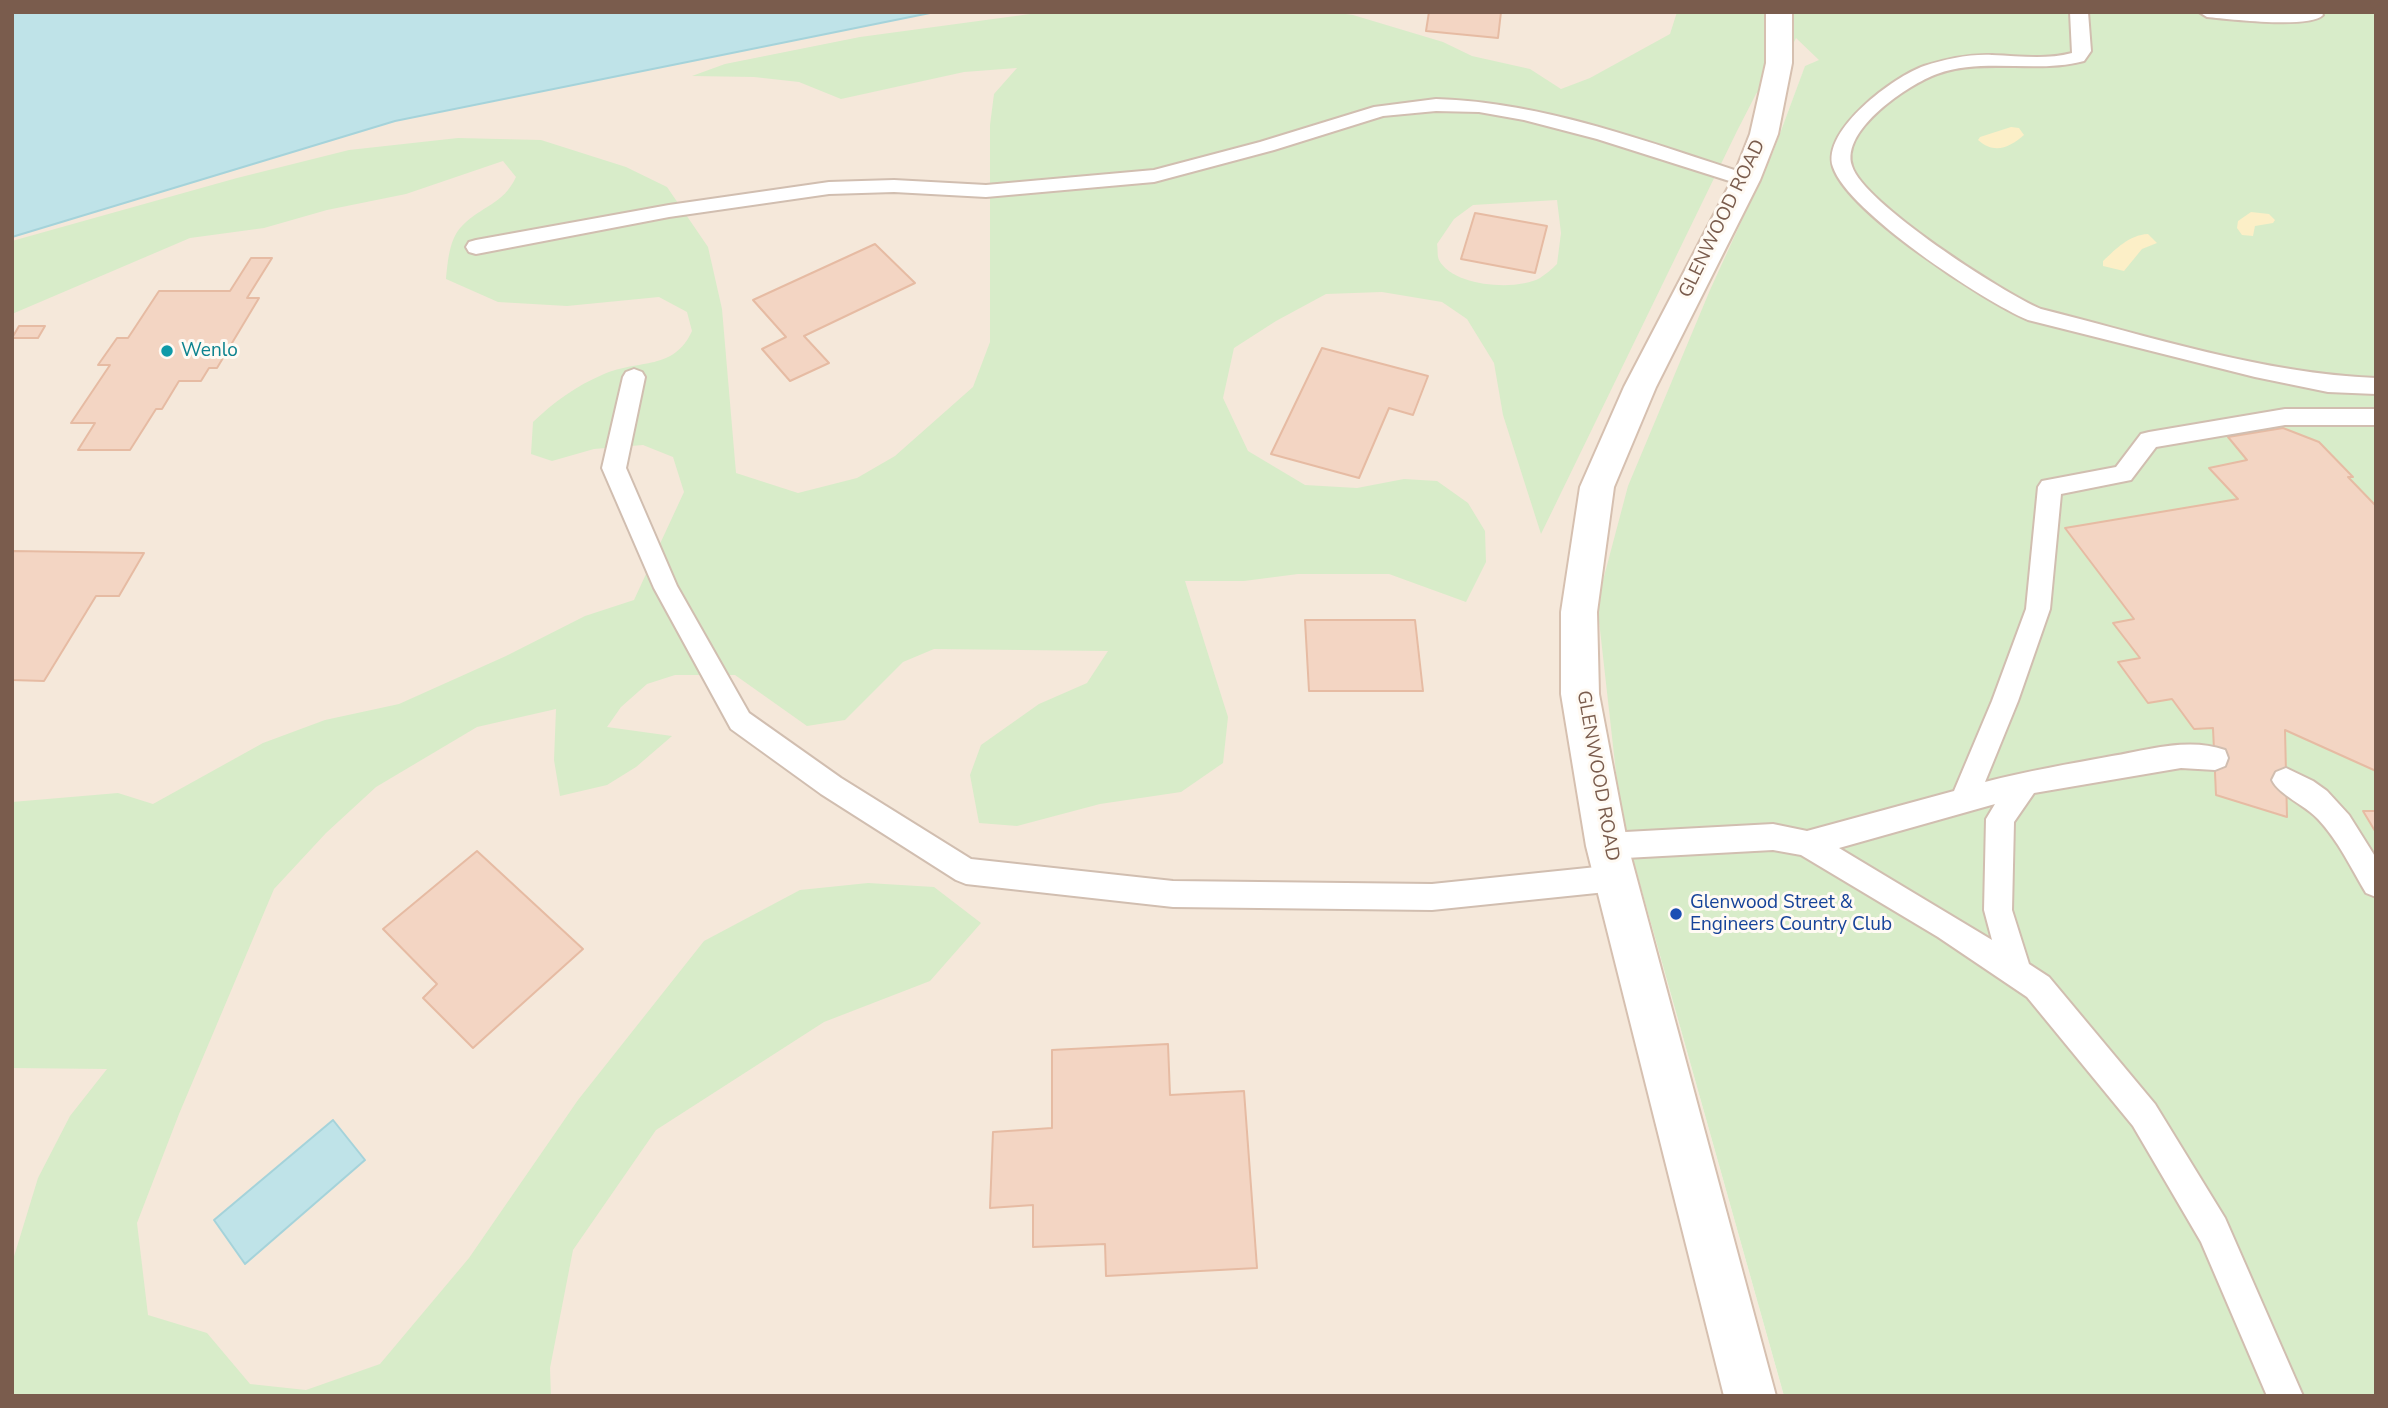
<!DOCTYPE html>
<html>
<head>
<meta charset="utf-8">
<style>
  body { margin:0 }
  #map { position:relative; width:2388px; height:1408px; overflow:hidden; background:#fdf6ec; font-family:"Nunito Sans",sans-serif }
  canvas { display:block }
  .frame { position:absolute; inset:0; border:14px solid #7a5c4d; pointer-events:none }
</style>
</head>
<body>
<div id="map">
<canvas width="2388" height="1408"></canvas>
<div class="frame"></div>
</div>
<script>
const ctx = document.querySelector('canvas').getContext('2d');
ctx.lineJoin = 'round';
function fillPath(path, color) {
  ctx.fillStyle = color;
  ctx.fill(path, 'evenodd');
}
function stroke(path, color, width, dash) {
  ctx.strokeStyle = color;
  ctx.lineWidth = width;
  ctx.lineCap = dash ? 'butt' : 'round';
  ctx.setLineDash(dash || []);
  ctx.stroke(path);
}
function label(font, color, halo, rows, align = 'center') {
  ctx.font = font + ' "Nunito Sans",sans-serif';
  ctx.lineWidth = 6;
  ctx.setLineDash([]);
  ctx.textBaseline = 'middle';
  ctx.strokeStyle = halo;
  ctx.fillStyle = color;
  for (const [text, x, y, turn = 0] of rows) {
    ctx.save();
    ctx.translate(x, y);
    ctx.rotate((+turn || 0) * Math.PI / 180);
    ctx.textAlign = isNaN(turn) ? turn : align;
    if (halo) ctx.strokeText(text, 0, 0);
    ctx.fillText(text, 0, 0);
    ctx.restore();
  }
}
const residential = new Path2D(`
  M 935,12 L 1926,12 L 1805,67 L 1773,152 L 1621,817 L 1784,1396 L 12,1396 L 12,237 L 395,121 Z`);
const green = new Path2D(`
  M 1045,12 L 1331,12 L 1353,15 L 1443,42 L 1472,56 L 1530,69 L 1561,89 L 1590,78 L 1670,34 L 1677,12 L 2376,12 L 2376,1396 L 1784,1396 L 1621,817 L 1597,603 L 1628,486 L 1710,290 L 1773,152 L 1805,66 L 1819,60 L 1796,38 L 1787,57 L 1756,94 L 1737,131 L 1541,534 L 1503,415 L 1494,363 L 1467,319 L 1442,302 L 1382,292 L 1326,294 L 1276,321 L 1234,348 L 1223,398 L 1248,451 L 1305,485 L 1357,488 L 1404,479 L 1437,481 L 1468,503 L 1485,531 L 1486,562 L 1466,602 L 1389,574 L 1298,574 L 1244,581 L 1185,581 L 1228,717 L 1223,763 L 1181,792 L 1100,804 L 1017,826 L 979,823 L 970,775 L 981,745 L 1039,704 L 1087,683 L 1108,651 L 934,649 L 903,662 L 845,720 L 807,726 L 735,675 L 675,675 L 647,684 L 621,707 L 607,727 L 672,736 L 636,767 L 607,785 L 560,796 L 554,760 L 556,709 L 477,727 L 376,787 L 326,833 L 274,889 L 179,1114 L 137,1223 L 148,1315 L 207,1333 L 250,1384 L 306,1390 L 380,1364 L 469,1258 L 578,1100 L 704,941 L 800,890 L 868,883 L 934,887 L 981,923 L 930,981 L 824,1022 L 656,1130 L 573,1250 L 550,1368 L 551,1396 L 12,1396 L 12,1263 L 38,1178 L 70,1116 L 107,1069 L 12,1068 L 12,802 L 118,793 L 153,804 L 263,743 L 325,720 L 399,704 L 506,656 L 585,616 L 634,600 L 684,492 L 673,457 L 643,445 L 594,449 L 552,461 L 531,454 L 533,422 C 555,401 576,386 604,374 C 639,359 674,371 692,331 L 687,312 L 659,297 L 567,306 L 498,302 L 446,279 C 448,261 449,239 462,226 C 481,206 503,205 516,177 L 503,161 L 406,194 L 327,210 L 264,228 L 190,238 L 12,314 L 12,241 L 237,178 L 349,150 L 458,138 L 541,140 L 626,167 L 667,187 L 708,247 L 722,309 L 736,473 L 798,493 L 857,478 L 895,456 L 973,387 L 990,342 L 990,125 L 994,94 L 1017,68 L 964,72 L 841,99 L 799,82 L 754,77 L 692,76 L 725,64 L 860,37 ZM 1557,200 L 1561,233 L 1557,264 C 1552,269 1546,274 1540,278 C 1517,291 1453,287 1439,260 C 1437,256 1438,248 1437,244 L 1454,219 L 1473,205 Z`);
const sand = new Path2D(`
  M 2011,127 L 2019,128 L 2024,135 C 2010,147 1995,155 1978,140 L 1980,137 Z
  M 2251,212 L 2269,214 L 2275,220 L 2273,223 L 2255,226 L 2253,236 L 2242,235 L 2237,228 L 2238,221 Z
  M 2148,234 L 2157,243 L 2142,249 L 2124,271 L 2103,266 L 2103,261 C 2116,249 2129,235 2148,234 Z`);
const water = new Path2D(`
  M 12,12 L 935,12 L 395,121 L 12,237 Z
  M 333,1120 L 365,1160 L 245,1264 L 214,1220 Z`);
const building = new Path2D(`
  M 1429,12 L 1501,12 L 1498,38 L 1426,31 Z
  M 1475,213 L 1547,226 L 1535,273 L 1461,259 Z
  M 875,244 L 915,283 L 804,336 L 829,363 L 790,381 L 762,349 L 786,337 L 753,300 Z
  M 251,258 L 272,258 L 247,298 L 259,298 L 217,368 L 209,368 L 201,381 L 179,381 L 162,409 L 156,409 L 130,450 L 78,450 L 95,423 L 71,423 L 110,365 L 98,365 L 117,338 L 128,338 L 159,291 L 230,291 Z
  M 19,326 L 45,326 L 38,338 L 12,338 Z
  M 1322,348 L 1428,376 L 1413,415 L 1389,408 L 1359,478 L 1271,454 Z
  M 2283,428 L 2319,442 L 2353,477 L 2348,477 L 2376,506 L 2376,771 L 2285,730 L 2287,817 L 2216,795 L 2213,728 L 2194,729 L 2172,699 L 2148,703 L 2118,662 L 2140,658 L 2113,623 L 2134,619 L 2065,528 L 2238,499 L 2209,468 L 2247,460 L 2228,437 Z
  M 12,551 L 144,553 L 119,596 L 96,596 L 44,681 L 12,680 Z
  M 1305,620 L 1415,620 L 1423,691 L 1309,691 Z
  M 2363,811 L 2376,811 L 2376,831 L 2375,831 Z
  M 477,851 L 583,949 L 473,1048 L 423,998 L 437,984 L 383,929 Z
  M 1168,1044 L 1170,1095 L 1244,1091 L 1257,1268 L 1106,1276 L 1105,1244 L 1033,1247 L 1033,1205 L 990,1208 L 993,1132 L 1052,1128 L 1052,1050 Z`);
const lane = new Path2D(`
  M 2070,12 L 2088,12 L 2091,51 L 2084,61 C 2035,74 1985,57 1937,74 C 1909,84 1840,130 1852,166 C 1863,203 2003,293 2041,309 C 2149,336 2265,374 2376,378 L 2376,394 L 2328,392 L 2255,377 L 2028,320 C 1983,301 1848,212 1833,167 C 1821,130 1895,76 1924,66 C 1946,59 1969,54 1992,55 C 2019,56 2046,60 2072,53 Z
  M 2199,12 L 2321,12 L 2323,15 C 2310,29 2228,19 2207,17 Z
  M 1436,99 C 1544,102 1650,143 1753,176 L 1756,180 L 1753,184 L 1739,184 L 1597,139 L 1524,120 L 1479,112 L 1436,111 L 1383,116 L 1274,150 L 1154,182 L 986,197 L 894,192 L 829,194 L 669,217 L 476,254 L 469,252 L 466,247 L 469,242 L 476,240 L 669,205 L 829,182 L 894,180 L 986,185 L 1154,170 L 1260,142 L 1374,107 Z
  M 634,369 L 642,372 L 645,377 L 626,468 L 677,586 L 749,713 L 841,778 L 971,859 L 1173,881 L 1432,884 L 1616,865 L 1626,869 L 1630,878 L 1626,887 L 1616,891 L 1432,910 L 1173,907 L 966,884 L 956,880 L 821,794 L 731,729 L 654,588 L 602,468 L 623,377 L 626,372 Z
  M 2285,409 L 2376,409 L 2376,425 L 2285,425 L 2156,447 L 2131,480 L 2061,494 L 2050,609 L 2018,701 L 1985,782 C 2027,771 2069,764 2112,756 C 2148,750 2189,737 2225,750 L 2228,758 L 2225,766 L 2215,770 L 2181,768 L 2034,793 L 2014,822 L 2012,910 L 2029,964 L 2049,977 L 2155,1104 L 2225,1218 L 2303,1396 L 2267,1396 L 2201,1242 L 2133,1126 L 2027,997 L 1938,937 L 1801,855 L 1773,850 L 1607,859 L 1597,855 L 1593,846 L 1597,837 L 1607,833 L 1773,824 L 1807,831 L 1954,791 L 1992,701 L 2026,609 L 2038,487 L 2042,481 L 2116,467 L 2141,434 L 2149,432 ZM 1995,804 L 1986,819 L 1984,910 L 1992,940 L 1839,848 Z
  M 2286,768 L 2313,781 L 2327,791 L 2349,815 L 2376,858 L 2376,897 L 2366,893 C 2351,868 2338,840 2318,819 C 2305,805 2279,795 2272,780 L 2276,772 Z`);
const secondary = new Path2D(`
  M 1766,12 L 1792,12 L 1792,63 L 1778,134 L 1760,180 L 1656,387 L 1614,487 L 1597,612 L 1599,694 L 1628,846 L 1776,1396 L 1724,1396 L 1586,846 L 1561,694 L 1561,612 L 1580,487 L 1624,387 L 1732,180 L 1750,134 L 1766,63 Z`);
const markers = [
  [167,351,7,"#0f9aa8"],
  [1676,914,7,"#1a4fb4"]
];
const streetNames = [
  ["GLENWOOD ROAD",1723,219,-64],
  ["GLENWOOD ROAD",1597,776,80]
];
const cultureNames = [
  ["Wenlo",181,351]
];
const transitNames = [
  ["Glenwood Street &",1690,903],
  ["Engineers Country Club",1690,925]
];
fillPath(residential, '#f5e8da');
fillPath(green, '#d8ecc9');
fillPath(sand, '#fcefc7');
fillPath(water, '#bfe3e8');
stroke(water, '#a5d3da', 2);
fillPath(building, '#f3d5c3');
stroke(building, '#e6bba3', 2);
stroke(lane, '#d1beb0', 4);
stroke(secondary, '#d6c0b0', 4);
fillPath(lane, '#fff');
fillPath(secondary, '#fff');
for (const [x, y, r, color] of markers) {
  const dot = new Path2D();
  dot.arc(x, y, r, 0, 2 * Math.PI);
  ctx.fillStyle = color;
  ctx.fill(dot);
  stroke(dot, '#fffaf3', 2.5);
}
label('19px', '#7a5c4d', '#fffaf3', streetNames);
label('19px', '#0d838f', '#fffaf3', cultureNames, 'left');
label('19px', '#164399', '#fffaf3', transitNames, 'left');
</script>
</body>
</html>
